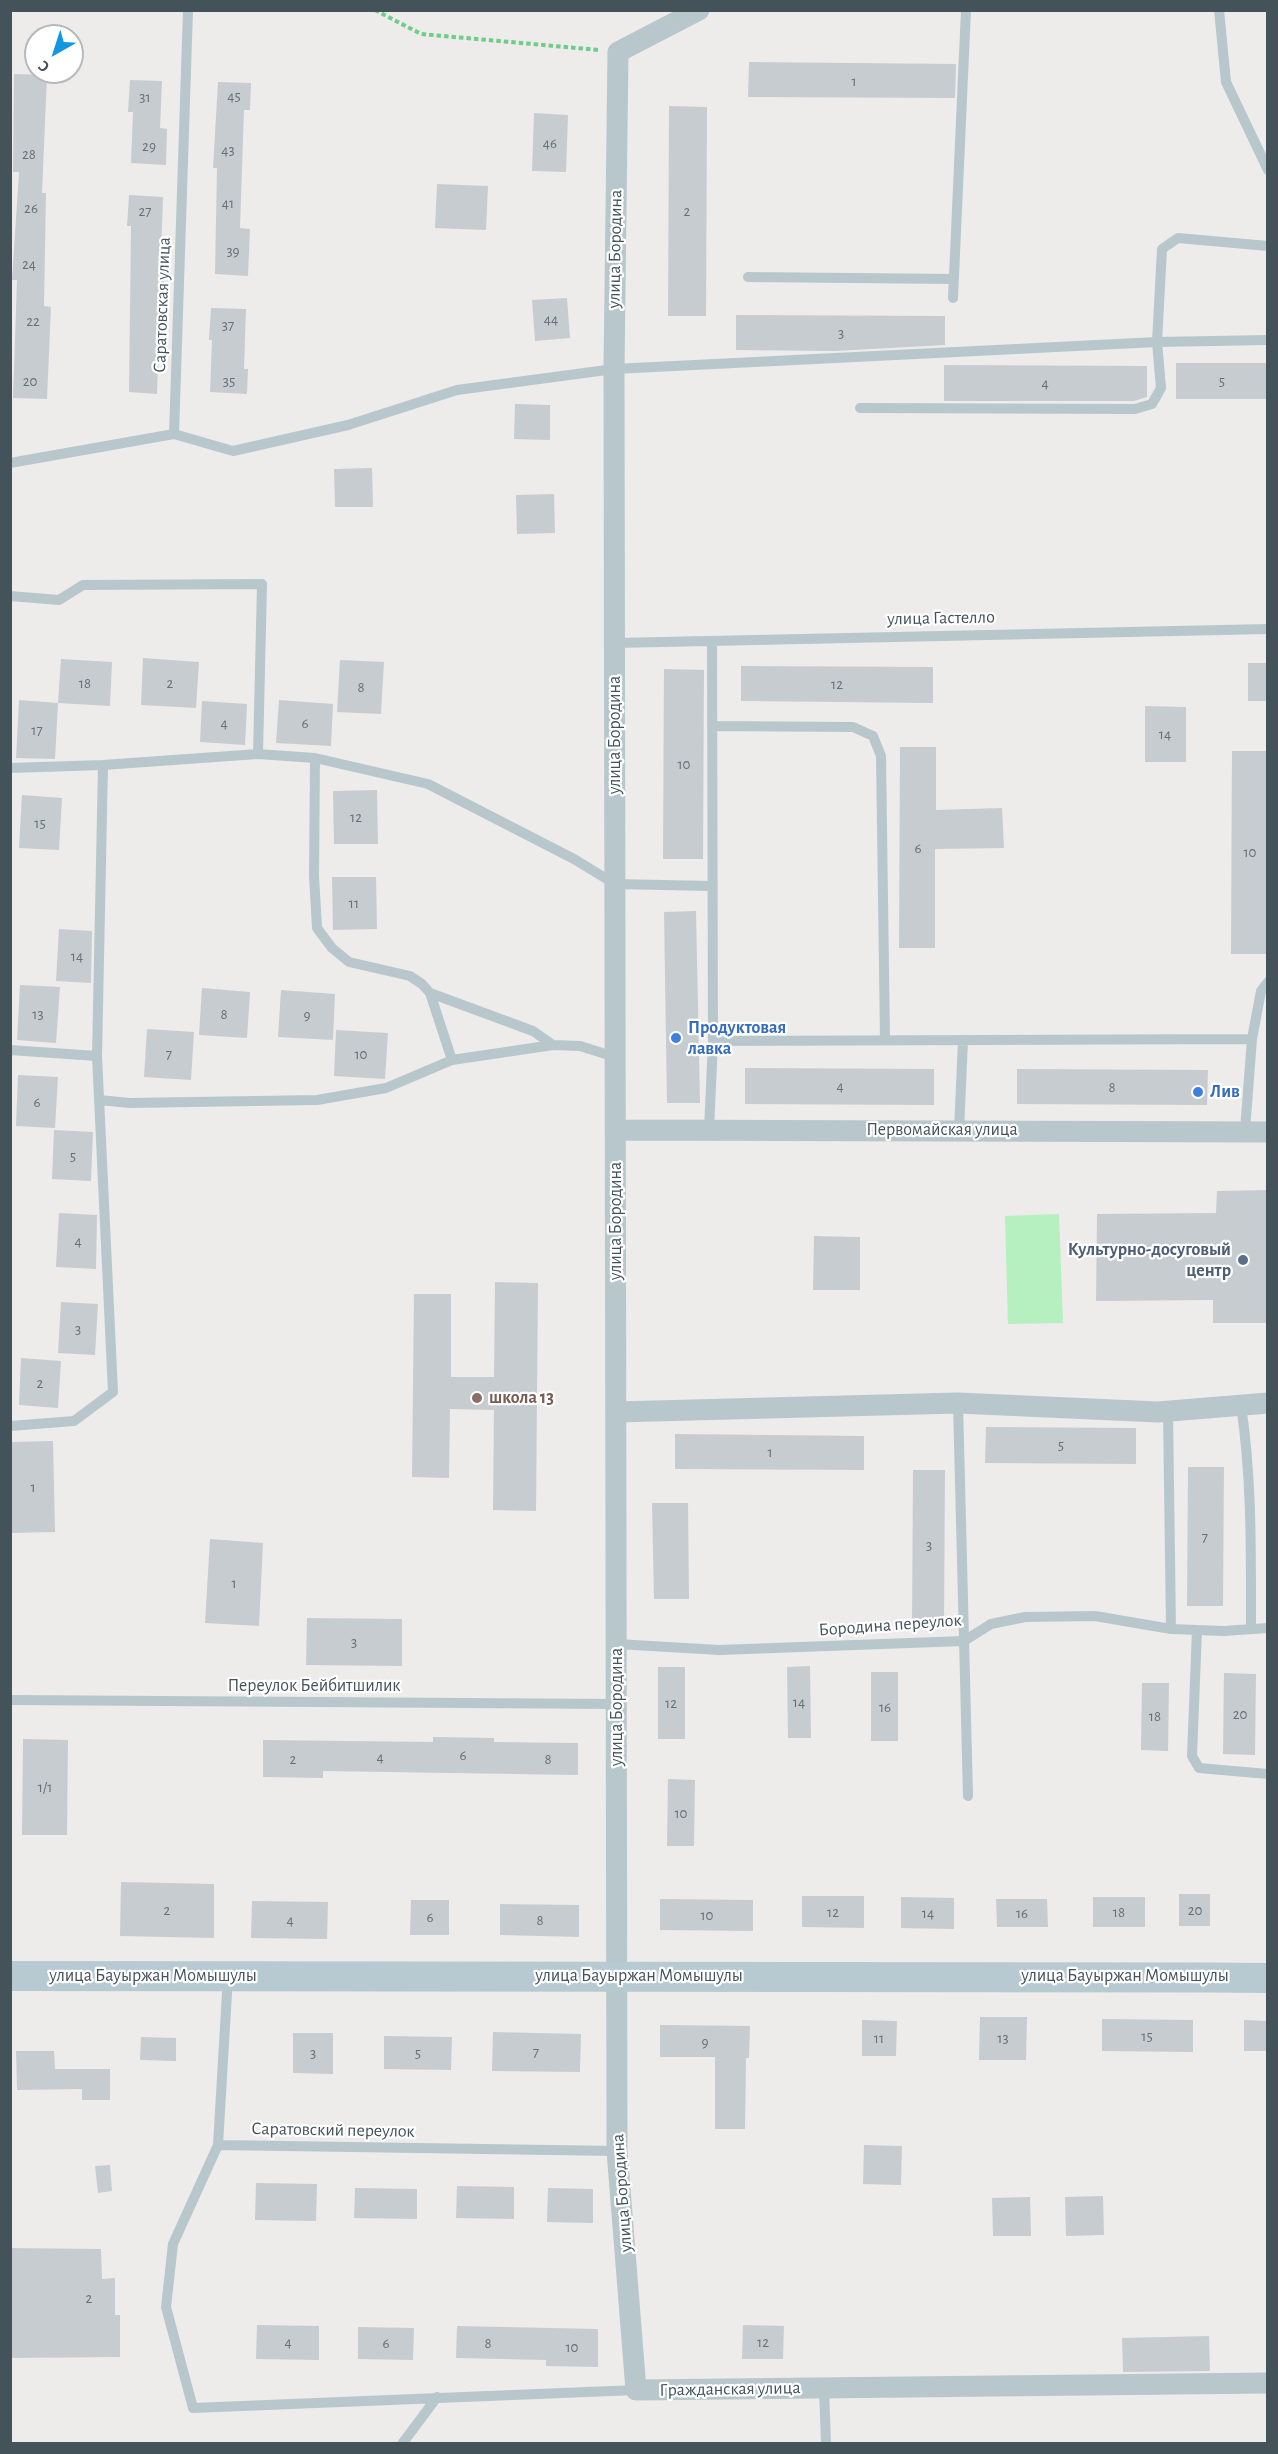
<!DOCTYPE html>
<html>
<head>
<meta charset="utf-8">
<style>
  body { margin:0 }
  #map { position:relative; width:1278px; height:2454px; overflow:hidden; background:#eeebeb; font-family:"Alegreya Sans",sans-serif }
  canvas { display:block }
  .frame { position:absolute; inset:0; border:12px solid #435359; pointer-events:none }
  .north { position:absolute; left:24px; top:24px; width:60px; height:60px; box-sizing:border-box; background:#fff; border:2px solid #b4babd; border-radius:50%; rotate:219deg; font-size:16px; font-weight:700; line-height:24px; text-align:center; color:#435359 }
  .north::after { content:''; display:block; margin:auto; width:21px; height:27px; background:#1296e1; clip-path:polygon(50% 0,100% 100%,50% 72%,0 100%) }
</style>
</head>
<body>
<div id="map">
<canvas width="1278" height="2454"></canvas>
<div class="frame"></div>
<div class="north">С</div>
</div>
<script>
const ctx = document.querySelector('canvas').getContext('2d');
ctx.lineJoin = 'round';
function fillPath(path, color) {
  ctx.fillStyle = color;
  ctx.fill(path, 'evenodd');
}
function stroke(path, color, width, dash) {
  ctx.strokeStyle = color;
  ctx.lineWidth = width;
  ctx.lineCap = dash ? 'butt' : 'round';
  ctx.setLineDash(dash || []);
  ctx.stroke(path);
}
function label(font, color, halo, rows, align = 'center') {
  ctx.font = font + ' "Alegreya Sans",sans-serif';
  ctx.lineWidth = 4.5;
  ctx.setLineDash([]);
  ctx.textBaseline = 'middle';
  ctx.strokeStyle = halo;
  ctx.fillStyle = color;
  for (const [text, x, y, turn = 0] of rows) {
    ctx.save();
    ctx.translate(x, y);
    ctx.rotate((+turn || 0) * Math.PI / 180);
    ctx.textAlign = isNaN(turn) ? turn : align;
    if (halo) ctx.strokeText(text, 0, 0);
    ctx.fillText(text, 0, 0);
    ctx.restore();
  }
}
const green = new Path2D(`
  M 1059,1214 L 1063,1323 L 1008,1324 L 1005,1216 Z`);
const building = new Path2D(`
  M 749,62 L 956,64 L 955,98 L 748,97 Z
  M 14,74 L 47,75 L 42,193 L 46,193 L 44,306 L 51,307 L 47,399 L 13,398 L 17,280 L 12,280 L 19,172 L 13,172 Z
  M 130,80 L 162,81 L 160,128 L 167,129 L 166,165 L 131,163 L 133,112 L 128,112 Z
  M 218,82 L 251,83 L 250,110 L 244,110 L 240,228 L 250,229 L 248,276 L 215,274 L 217,168 L 213,168 Z
  M 669,106 L 707,107 L 706,316 L 668,316 Z
  M 534,113 L 568,115 L 566,172 L 532,171 Z
  M 437,184 L 488,186 L 486,230 L 435,228 Z
  M 129,195 L 163,197 L 161,252 L 165,252 L 164,283 L 161,283 L 157,394 L 129,392 L 131,226 L 127,226 Z
  M 567,298 L 570,338 L 535,341 L 532,300 Z
  M 211,308 L 246,309 L 244,369 L 248,369 L 247,394 L 210,392 L 212,340 L 209,340 Z
  M 736,315 L 945,316 L 945,345 L 835,351 L 736,350 Z
  M 1176,363 L 1268,363 L 1268,399 L 1176,399 Z
  M 944,365 L 1147,366 L 1147,397 L 1134,401 L 944,401 Z
  M 515,404 L 550,405 L 550,440 L 514,439 Z
  M 372,468 L 373,507 L 335,507 L 334,469 Z
  M 554,494 L 555,533 L 517,534 L 516,495 Z
  M 143,658 L 199,662 L 196,708 L 141,705 Z
  M 61,659 L 112,662 L 110,706 L 58,703 Z
  M 340,660 L 384,662 L 381,714 L 337,712 Z
  M 1248,663 L 1268,663 L 1268,701 L 1248,701 Z
  M 741,666 L 933,667 L 933,703 L 741,701 Z
  M 664,669 L 704,670 L 703,859 L 663,859 Z
  M 19,700 L 58,703 L 55,759 L 16,758 Z
  M 279,700 L 333,704 L 331,746 L 276,743 Z
  M 202,701 L 247,704 L 245,745 L 200,742 Z
  M 1145,706 L 1186,707 L 1186,762 L 1145,762 Z
  M 900,747 L 936,747 L 936,810 L 1002,808 L 1004,848 L 935,849 L 935,948 L 899,948 Z
  M 1232,751 L 1268,751 L 1268,954 L 1231,954 Z
  M 377,790 L 378,844 L 334,844 L 333,791 Z
  M 22,795 L 62,798 L 59,850 L 19,848 Z
  M 332,877 L 376,877 L 377,929 L 333,930 Z
  M 696,911 L 700,1103 L 667,1103 L 664,912 Z
  M 59,929 L 92,931 L 91,983 L 56,981 Z
  M 20,985 L 60,987 L 56,1043 L 17,1040 Z
  M 202,988 L 250,992 L 247,1038 L 199,1035 Z
  M 281,990 L 335,994 L 333,1040 L 278,1037 Z
  M 147,1029 L 194,1032 L 191,1080 L 144,1077 Z
  M 336,1030 L 388,1033 L 385,1079 L 334,1076 Z
  M 745,1068 L 934,1069 L 934,1105 L 745,1104 Z
  M 1017,1069 L 1208,1070 L 1207,1105 L 1017,1104 Z
  M 18,1075 L 58,1077 L 55,1128 L 16,1126 Z
  M 54,1130 L 93,1132 L 91,1181 L 52,1179 Z
  M 1268,1190 L 1268,1323 L 1213,1323 L 1213,1300 L 1096,1301 L 1097,1214 L 1216,1213 L 1217,1191 Z
  M 59,1213 L 97,1215 L 96,1269 L 56,1267 Z
  M 814,1236 L 860,1237 L 860,1290 L 813,1290 Z
  M 495,1282 L 538,1283 L 536,1511 L 493,1510 L 494,1410 L 450,1409 L 449,1478 L 412,1477 L 414,1294 L 451,1294 L 451,1377 L 494,1377 Z
  M 61,1302 L 98,1304 L 95,1355 L 58,1353 Z
  M 21,1358 L 61,1361 L 58,1408 L 19,1405 Z
  M 986,1427 L 1136,1428 L 1136,1464 L 985,1463 Z
  M 675,1434 L 864,1436 L 864,1470 L 675,1469 Z
  M 53,1441 L 55,1532 L 12,1533 L 11,1442 Z
  M 1188,1467 L 1224,1467 L 1223,1606 L 1187,1606 Z
  M 913,1470 L 945,1470 L 944,1619 L 912,1619 Z
  M 652,1503 L 688,1503 L 689,1599 L 654,1599 Z
  M 210,1539 L 263,1543 L 259,1626 L 205,1623 Z
  M 307,1618 L 402,1619 L 402,1666 L 306,1665 Z
  M 810,1666 L 811,1738 L 788,1738 L 787,1667 Z
  M 658,1667 L 685,1667 L 685,1739 L 658,1739 Z
  M 871,1672 L 898,1672 L 898,1741 L 871,1741 Z
  M 1224,1673 L 1256,1674 L 1255,1755 L 1223,1754 Z
  M 1142,1683 L 1169,1683 L 1168,1751 L 1141,1750 Z
  M 433,1737 L 494,1738 L 494,1742 L 578,1743 L 578,1775 L 323,1771 L 323,1778 L 263,1777 L 263,1740 L 433,1742 Z
  M 23,1739 L 68,1740 L 67,1835 L 22,1835 Z
  M 668,1779 L 695,1780 L 694,1846 L 667,1846 Z
  M 121,1882 L 214,1884 L 214,1938 L 120,1936 Z
  M 1179,1894 L 1210,1894 L 1210,1926 L 1179,1926 Z
  M 802,1896 L 864,1896 L 864,1928 L 802,1927 Z
  M 901,1897 L 954,1898 L 954,1929 L 901,1928 Z
  M 1093,1897 L 1145,1897 L 1145,1927 L 1093,1927 Z
  M 660,1899 L 753,1900 L 753,1931 L 660,1930 Z
  M 996,1899 L 1047,1899 L 1048,1927 L 997,1927 Z
  M 411,1900 L 449,1900 L 449,1935 L 410,1935 Z
  M 252,1901 L 328,1902 L 327,1939 L 251,1938 Z
  M 500,1904 L 579,1905 L 579,1937 L 500,1935 Z
  M 980,2017 L 1027,2017 L 1026,2060 L 979,2060 Z
  M 1102,2019 L 1193,2020 L 1193,2052 L 1102,2051 Z
  M 862,2020 L 897,2021 L 896,2056 L 862,2056 Z
  M 1244,2020 L 1268,2021 L 1268,2051 L 1244,2051 Z
  M 660,2025 L 750,2026 L 749,2058 L 746,2058 L 745,2129 L 715,2129 L 715,2057 L 660,2057 Z
  M 493,2032 L 581,2034 L 580,2072 L 492,2071 Z
  M 293,2033 L 333,2033 L 333,2074 L 293,2073 Z
  M 384,2036 L 452,2037 L 451,2070 L 384,2069 Z
  M 141,2037 L 176,2038 L 176,2061 L 140,2060 Z
  M 16,2051 L 54,2051 L 55,2069 L 110,2069 L 110,2100 L 82,2100 L 82,2089 L 17,2090 Z
  M 864,2145 L 902,2146 L 901,2185 L 863,2184 Z
  M 110,2165 L 112,2191 L 98,2193 L 95,2166 Z
  M 256,2183 L 317,2184 L 316,2221 L 255,2220 Z
  M 457,2186 L 514,2187 L 514,2219 L 456,2218 Z
  M 355,2188 L 417,2189 L 417,2219 L 354,2218 Z
  M 548,2188 L 593,2189 L 593,2223 L 547,2222 Z
  M 1103,2196 L 1104,2235 L 1066,2236 L 1065,2197 Z
  M 1030,2197 L 1031,2236 L 993,2236 L 992,2198 Z
  M 10,2248 L 101,2249 L 102,2279 L 115,2278 L 115,2315 L 120,2315 L 120,2357 L 11,2358 Z
  M 257,2325 L 319,2326 L 319,2360 L 256,2359 Z
  M 743,2325 L 784,2326 L 783,2359 L 742,2359 Z
  M 457,2326 L 598,2329 L 598,2367 L 546,2366 L 546,2360 L 456,2358 Z
  M 358,2327 L 414,2328 L 413,2360 L 358,2359 Z
  M 1209,2336 L 1210,2371 L 1123,2372 L 1122,2338 Z`);
const path = new Path2D(`
  M 375,10 L 421,34 L 599,50`);
const lane = new Path2D(`
  M 1219,10 L 1226,82 L 1268,170
  M 748,277 L 954,279
  M 953,298 L 966,10
  M 860,408 L 1135,409 L 1152,404 L 1161,388 L 1157,342 L 1268,340
  M 174,434 L 233,451 L 348,425 L 457,390 L 614,369 L 1157,342 L 1162,249 L 1178,238 L 1268,246
  M 10,463 L 174,434 L 188,10
  M 10,596 L 59,600 L 83,585 L 262,584 L 258,754 L 103,765 L 10,768
  M 615,643 L 1268,629
  M 712,726 L 853,727 L 873,736 L 881,756 L 885,1040
  M 258,754 L 315,758 L 428,784 L 574,859 L 615,884 L 711,886
  M 315,758 L 314,876 L 317,928 L 332,948 L 349,962 L 410,976 L 422,984 L 430,993 L 452,1060
  M 430,993 L 533,1031 L 553,1045
  M 713,1041 L 1252,1039 L 1261,991 L 1268,982
  M 10,1050 L 97,1056
  M 99,1100 L 130,1103 L 317,1100 L 386,1088 L 452,1060 L 553,1045 L 580,1046 L 615,1057
  M 709,1130 L 713,1041 L 712,641
  M 959,1130 L 963,1041
  M 1245,1130 L 1252,1039
  M 958,1403 L 968,1796
  M 1241,1405 C 1252,1479 1251,1553 1251,1628
  M 1168,1411 L 1171,1629
  M 10,1426 L 74,1421 L 113,1392 L 97,1056 L 103,765
  M 1197,1630 L 1192,1756 L 1199,1768 L 1268,1774
  M 617,1644 L 719,1650 L 964,1641 L 991,1624 L 1025,1617 L 1095,1616 L 1171,1629 L 1223,1631 L 1268,1628
  M 10,1700 L 617,1704
  M 228,1976 L 218,2145 L 617,2151
  M 218,2145 L 173,2244 L 166,2307 L 193,2408 L 636,2390
  M 824,2388 L 826,2444
  M 402,2444 L 437,2397`);
const street = new Path2D(`
  M 699,10 L 618,52 L 614,369 L 617,2151 L 636,2390 L 1268,2383
  M 616,1130 L 1268,1132
  M 616,1412 L 958,1403 L 1158,1412 L 1268,1403`);
const secondary = new Path2D(`
  M 10,1976 C 430,1976 849,1974 1268,1978`);
const markers = [
  [676,1038,6,"#3f7fe0"],
  [1198,1092,6,"#3f7fe0"],
  [1243,1260,6,"#5c6f8a"],
  [477,1398,6,"#8d6e63"]
];
const numberNames = [
  ["1",854,81],
  ["45",234,96],
  ["31",145,97],
  ["46",550,143],
  ["29",149,146],
  ["43",228,150],
  ["28",29,154],
  ["41",228,203],
  ["26",31,208],
  ["27",145,211],
  ["2",687,211],
  ["39",233,251],
  ["24",29,264],
  ["44",551,319],
  ["22",33,321],
  ["37",228,325],
  ["3",841,333],
  ["20",30,381],
  ["35",229,381],
  ["5",1222,381],
  ["4",1045,383],
  ["18",85,683],
  ["2",170,683],
  ["12",837,684],
  ["8",361,687],
  ["4",224,723],
  ["6",305,723],
  ["17",37,730],
  ["14",1165,734],
  ["10",684,764],
  ["12",356,817],
  ["15",40,823],
  ["6",918,848],
  ["10",1250,852],
  ["11",354,903],
  ["14",77,956],
  ["13",38,1014],
  ["8",224,1014],
  ["9",307,1015],
  ["7",169,1054],
  ["10",361,1054],
  ["4",840,1086],
  ["8",1112,1087],
  ["6",37,1102],
  ["5",73,1156],
  ["4",78,1241],
  ["3",78,1329],
  ["2",40,1383],
  ["5",1061,1445],
  ["1",770,1452],
  ["1",33,1487],
  ["7",1205,1537],
  ["3",929,1545],
  ["1",234,1583],
  ["3",354,1642],
  ["14",799,1702],
  ["12",671,1703],
  ["16",885,1707],
  ["20",1240,1714],
  ["18",1155,1716],
  ["6",463,1755],
  ["4",380,1757],
  ["2",293,1759],
  ["8",548,1759],
  ["1/1",45,1787],
  ["10",681,1813],
  ["2",167,1910],
  ["20",1195,1910],
  ["12",833,1912],
  ["18",1119,1912],
  ["14",928,1913],
  ["16",1022,1913],
  ["10",707,1915],
  ["6",430,1917],
  ["4",290,1920],
  ["8",540,1920],
  ["15",1147,2036],
  ["11",879,2038],
  ["13",1003,2038],
  ["9",705,2042],
  ["7",536,2052],
  ["3",313,2053],
  ["5",418,2053],
  ["2",89,2298],
  ["4",288,2342],
  ["12",763,2342],
  ["6",386,2343],
  ["8",488,2343],
  ["10",572,2347]
];
const streetNames = [
  ["улица Бородина",615,249,-89],
  ["Саратовская улица",162,305,-88],
  ["улица Гастелло",941,618,-1],
  ["улица Бородина",615,735,-90],
  ["Первомайская улица",942,1130],
  ["улица Бородина",616,1221,-90],
  ["Бородина переулок",890,1625,-4],
  ["Переулок Бейбитшилик",314,1686],
  ["улица Бородина",617,1707,-90],
  ["улица Бауыржан Момышулы",153,1976],
  ["улица Бауыржан Момышулы",639,1976],
  ["улица Бауыржан Момышулы",1125,1976],
  ["Саратовский переулок",333,2130,1],
  ["улица Бородина",622,2193,-94],
  ["Гражданская улица",730,2389,-1]
];
const shopNames = [
  ["Продуктовая",688,1028],
  ["лавка",688,1049],
  ["Лив",1210,1092]
];
const serviceNames = [
  ["Культурно-досуговый",1231,1250],
  ["центр",1231,1271]
];
const educationNames = [
  ["школа 13",489,1398]
];
fillPath(green, '#b6efc0');
fillPath(building, '#c7ccd1');
stroke(path, '#6dce8a', 4, [4.5, 3]);
stroke(lane, '#b8c7cc', 10);
stroke(street, '#b8c7cc', 21);
stroke(secondary, '#b7c9d1', 30);
for (const [x, y, r, color] of markers) {
  const dot = new Path2D();
  dot.arc(x, y, r, 0, 2 * Math.PI);
  ctx.fillStyle = color;
  ctx.fill(dot);
  stroke(dot, '#fff', 2);
}
label('15px', '#647177', null, numberNames);
label('18px', '#435359', '#fff', streetNames);
label('bold 18px', '#366cbe', '#fff', shopNames, 'left');
label('bold 18px', '#4e5e75', '#fff', serviceNames, 'right');
label('bold 18px', '#785e54', '#fff', educationNames, 'left');
</script>
</body>
</html>
